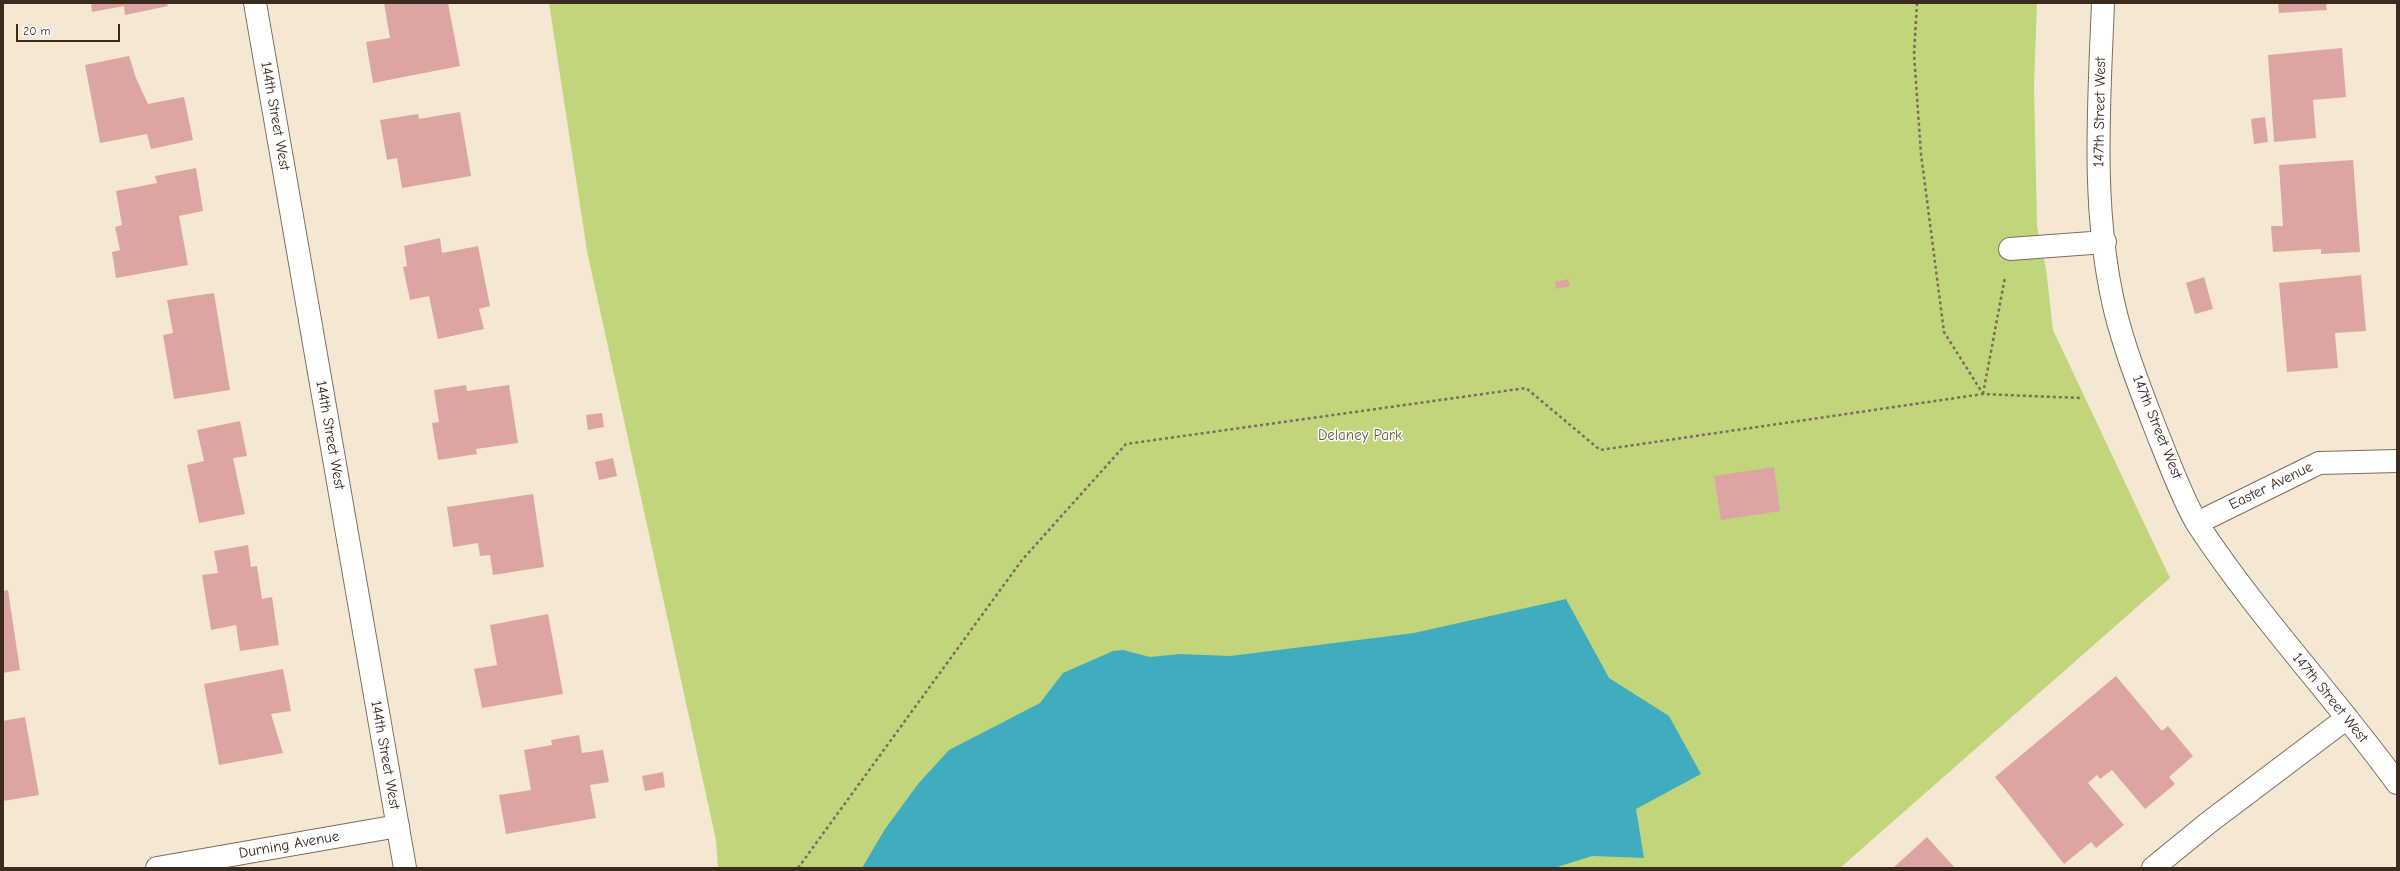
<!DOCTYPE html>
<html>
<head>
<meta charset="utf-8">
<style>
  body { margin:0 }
  #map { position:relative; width:2400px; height:871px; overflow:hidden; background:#f5e8d2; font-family:"Comic Neue",sans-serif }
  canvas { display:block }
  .frame { position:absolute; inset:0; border:4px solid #3b2a1e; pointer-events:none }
  .scale { position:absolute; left:16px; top:24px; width:104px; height:18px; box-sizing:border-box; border:2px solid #3b2a1e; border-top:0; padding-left:5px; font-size:12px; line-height:14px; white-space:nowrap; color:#3b2a1e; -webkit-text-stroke:3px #fff; paint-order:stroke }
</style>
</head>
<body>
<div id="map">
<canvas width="2400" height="871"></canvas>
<div class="frame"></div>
<div class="scale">20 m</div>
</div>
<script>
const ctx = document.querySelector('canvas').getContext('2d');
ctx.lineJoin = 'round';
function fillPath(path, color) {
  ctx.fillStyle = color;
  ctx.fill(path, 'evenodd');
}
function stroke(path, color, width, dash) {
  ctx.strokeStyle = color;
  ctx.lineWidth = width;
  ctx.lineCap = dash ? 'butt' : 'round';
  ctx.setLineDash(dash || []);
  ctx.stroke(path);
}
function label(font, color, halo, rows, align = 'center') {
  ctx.font = font + ' "Comic Neue",sans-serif';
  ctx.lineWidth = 3;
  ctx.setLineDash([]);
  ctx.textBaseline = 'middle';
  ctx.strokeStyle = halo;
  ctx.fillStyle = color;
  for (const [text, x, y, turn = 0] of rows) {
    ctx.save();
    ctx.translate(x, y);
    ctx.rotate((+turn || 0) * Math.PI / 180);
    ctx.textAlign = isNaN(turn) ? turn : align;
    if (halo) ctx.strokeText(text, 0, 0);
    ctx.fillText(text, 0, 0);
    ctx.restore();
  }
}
const green = new Path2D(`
  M 549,3 L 2037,3 L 2034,85 L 2037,226 L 2046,269 L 2053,330 L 2170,578 L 1840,868 L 718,868 L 716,840 L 587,251 Z`);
const water = new Path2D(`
  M 1566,599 L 1609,678 L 1669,716 L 1701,774 L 1636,809 L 1644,858 L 1592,856 L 1554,868 L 862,868 L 885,829 L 918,784 L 949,750 L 1040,703 L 1063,673 L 1113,651 L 1123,650 L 1150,657 L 1180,654 L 1230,656 L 1414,633 Z`);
const building = new Path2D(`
  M 91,3 L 167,3 L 168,6 L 125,15 L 124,6 L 92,12 Z
  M 384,3 L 448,3 L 460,66 L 373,83 L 366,42 L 390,38 Z
  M 2278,3 L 2326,3 L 2327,10 L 2279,13 Z
  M 2342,48 L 2346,97 L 2313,100 L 2316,138 L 2274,142 L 2268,55 Z
  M 129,56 L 136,78 L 148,104 L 184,97 L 193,140 L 151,149 L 147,134 L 100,143 L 85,65 Z
  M 460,112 L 471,176 L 402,188 L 397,158 L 387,160 L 380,120 L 418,114 L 419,119 Z
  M 2265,117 L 2268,142 L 2254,144 L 2251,119 Z
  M 2353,160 L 2360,252 L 2321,254 L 2321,249 L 2273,252 L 2271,226 L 2283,226 L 2279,165 Z
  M 196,168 L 203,211 L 179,216 L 188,265 L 116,278 L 112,252 L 120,250 L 115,227 L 122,225 L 116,191 L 157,183 L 155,176 Z
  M 440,238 L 442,253 L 478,246 L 490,306 L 479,309 L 484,329 L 438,339 L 429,296 L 410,300 L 403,267 L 407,266 L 404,246 Z
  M 2361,275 L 2366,331 L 2335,333 L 2338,368 L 2287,372 L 2279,283 Z
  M 2204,277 L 2213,309 L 2195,314 L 2186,283 Z
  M 1568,279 L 1570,286 L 1556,289 L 1555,282 Z
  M 214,293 L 230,390 L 174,399 L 163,335 L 173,333 L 167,300 Z
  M 466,385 L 467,391 L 509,385 L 518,443 L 476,449 L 477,454 L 438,460 L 432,423 L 439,422 L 434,390 Z
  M 602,413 L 604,427 L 588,430 L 586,415 Z
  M 240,421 L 247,456 L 233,458 L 245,514 L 199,523 L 187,465 L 204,461 L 197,430 Z
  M 613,458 L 617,476 L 599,480 L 595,462 Z
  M 1774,467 L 1780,511 L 1721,520 L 1714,476 Z
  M 533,494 L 544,567 L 493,575 L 490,555 L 480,556 L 478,543 L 453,547 L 447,507 Z
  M 248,545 L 251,567 L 257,566 L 262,599 L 272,597 L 279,645 L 240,651 L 236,625 L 211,630 L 202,575 L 218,573 L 214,551 Z
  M 8,590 L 20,670 L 3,673 L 3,591 Z
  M 548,614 L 563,694 L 482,708 L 474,669 L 497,665 L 490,625 Z
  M 283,669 L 291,711 L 271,714 L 283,753 L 219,765 L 204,684 Z
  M 2116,676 L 2162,731 L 2168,726 L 2193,756 L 2169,777 L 2175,784 L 2145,809 L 2112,770 L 2100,779 L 2097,775 L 2088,783 L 2124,825 L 2096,848 L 2091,842 L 2064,864 L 1995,777 Z
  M 25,717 L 39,795 L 3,801 L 3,721 Z
  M 579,735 L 582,753 L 603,750 L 609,782 L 590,785 L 596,818 L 506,834 L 499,795 L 531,790 L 524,750 L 552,745 L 551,740 Z
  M 663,772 L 665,787 L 645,791 L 642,776 Z
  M 1927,837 L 1955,868 L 1893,868 Z`);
const path = new Path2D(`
  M 1917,3 L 1914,54 L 1921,154 L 1944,332 L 1983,394
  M 1983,394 L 2005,277
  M 798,868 L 1022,560 L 1126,444 L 1526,388 L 1600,450 L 1983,394 L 2080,398`);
const minor = new Path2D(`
  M 255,3 L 405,868
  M 2103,3 C 2099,105 2091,210 2115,310 C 2125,351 2141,391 2156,430 C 2167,457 2183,501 2198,525 C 2258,616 2333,695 2397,783
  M 2010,249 L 2105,242
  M 2197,523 L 2319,463 L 2397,461
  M 157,868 L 398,826
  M 2153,868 L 2208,823 L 2347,718`);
const streetNames = [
  ["147th Street West",2100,112,-89],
  ["144th Street West",275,116,80],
  ["147th Street West",2157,427,68],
  ["144th Street West",330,435,80],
  ["Easter Avenue",2271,486,-26],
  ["147th Street West",2330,698,51],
  ["144th Street West",385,755,80],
  ["Durning Avenue",289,845,-10]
];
const parkNames = [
  ["Delaney Park",1360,436]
];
fillPath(green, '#c1d67a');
fillPath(water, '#40adbf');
fillPath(building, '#dca5a4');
stroke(minor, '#7c6c5d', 24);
stroke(path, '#7c6c5d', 2.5, [3, 3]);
stroke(minor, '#fff', 22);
label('15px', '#3b2a1e', '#fff', streetNames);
label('15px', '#635e3a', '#fff', parkNames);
</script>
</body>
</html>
